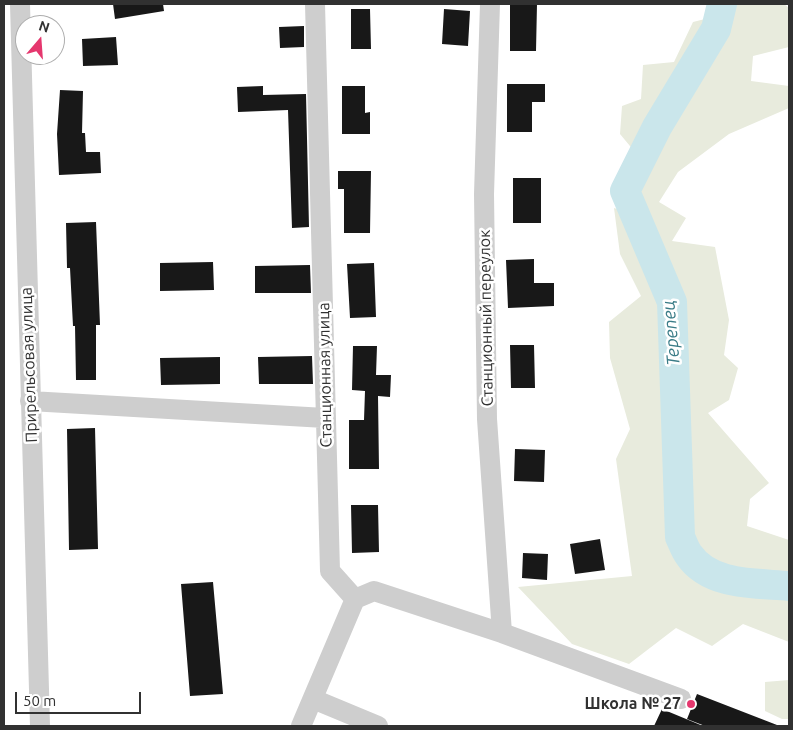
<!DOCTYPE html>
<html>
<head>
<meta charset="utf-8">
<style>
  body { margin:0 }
  #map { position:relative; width:793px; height:730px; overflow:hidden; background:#fff; font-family:Ubuntu,sans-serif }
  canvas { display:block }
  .frame { position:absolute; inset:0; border:5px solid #313131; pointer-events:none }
  .north { position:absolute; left:15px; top:15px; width:50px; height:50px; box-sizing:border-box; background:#fff; border:1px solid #adadad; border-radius:50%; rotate:18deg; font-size:14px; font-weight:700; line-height:20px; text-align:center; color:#313131 }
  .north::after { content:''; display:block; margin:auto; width:18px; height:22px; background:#e5376e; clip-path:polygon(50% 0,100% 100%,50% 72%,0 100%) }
  .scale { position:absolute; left:15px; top:692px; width:126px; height:22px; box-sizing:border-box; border:2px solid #313131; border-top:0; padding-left:6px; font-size:15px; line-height:18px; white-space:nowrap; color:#313131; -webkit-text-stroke:4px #fff; paint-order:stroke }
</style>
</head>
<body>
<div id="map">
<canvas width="793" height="730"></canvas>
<div class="frame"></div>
<div class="north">N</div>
<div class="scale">50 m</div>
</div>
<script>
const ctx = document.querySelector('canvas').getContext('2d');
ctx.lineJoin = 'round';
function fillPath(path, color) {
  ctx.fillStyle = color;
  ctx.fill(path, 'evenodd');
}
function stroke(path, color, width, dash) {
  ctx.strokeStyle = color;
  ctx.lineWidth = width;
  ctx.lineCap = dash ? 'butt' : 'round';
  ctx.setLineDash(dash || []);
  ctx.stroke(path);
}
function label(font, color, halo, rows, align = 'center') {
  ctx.font = font + ' Ubuntu,sans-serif';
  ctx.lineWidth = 5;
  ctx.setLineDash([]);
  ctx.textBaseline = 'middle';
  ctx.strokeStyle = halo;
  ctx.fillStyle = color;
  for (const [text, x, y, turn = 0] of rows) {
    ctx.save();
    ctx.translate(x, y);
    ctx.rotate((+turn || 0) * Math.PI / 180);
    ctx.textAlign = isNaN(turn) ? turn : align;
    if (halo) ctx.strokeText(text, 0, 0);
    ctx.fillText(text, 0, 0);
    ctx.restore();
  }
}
const green = new Path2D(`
  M 709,4 L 784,4 L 789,8 L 789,47 L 753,56 L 751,81 L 789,86 L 789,108 L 729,134 L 678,172 L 659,202 L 686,218 L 672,241 L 715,247 L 729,320 L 724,355 L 738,368 L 729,400 L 708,413 L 769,483 L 750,499 L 747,526 L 789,540 L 789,642 L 743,624 L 712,646 L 676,628 L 629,664 L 572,644 L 518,587 L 632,576 L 616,459 L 630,429 L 610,358 L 609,322 L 641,296 L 620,254 L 614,208 L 645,218 L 638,191 L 649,169 L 620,134 L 622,106 L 641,99 L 643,65 L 674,62 L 693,22 L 705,19 Z
  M 789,680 L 789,719 L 782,719 L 765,711 L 765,682 Z`);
const river = new Path2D(`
  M 722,4 L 716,29 L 657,127 L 625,191 L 672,302 L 680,537 C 683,543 685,550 689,555 C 710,586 756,583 789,586`);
const building = new Path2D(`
  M 113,4 L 163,4 L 164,11 L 115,19 Z
  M 510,4 L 537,4 L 536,51 L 510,51 Z
  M 351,9 L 370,9 L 371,49 L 351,49 Z
  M 444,9 L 470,11 L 468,46 L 442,44 Z
  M 304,26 L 304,47 L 280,48 L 279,27 Z
  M 116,37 L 118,65 L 83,66 L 82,39 Z
  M 507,84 L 545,84 L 545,102 L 532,102 L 532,132 L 507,132 Z
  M 263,86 L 263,95 L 306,94 L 309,227 L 292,228 L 288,110 L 238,112 L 237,87 Z
  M 342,86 L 365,86 L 365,113 L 370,112 L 370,134 L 342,134 Z
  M 60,90 L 83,91 L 82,133 L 85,133 L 86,152 L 100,152 L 101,173 L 59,175 L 57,134 Z
  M 338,171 L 371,171 L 370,233 L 344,233 L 344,189 L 338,189 Z
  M 513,178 L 541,178 L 541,223 L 513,223 Z
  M 96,222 L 100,325 L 96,325 L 96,380 L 76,380 L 75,326 L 73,326 L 70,268 L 67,268 L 66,223 Z
  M 534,259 L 534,283 L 554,283 L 554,306 L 508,308 L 506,260 Z
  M 213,262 L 214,290 L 160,291 L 160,263 Z
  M 374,263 L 376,317 L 350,318 L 347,264 Z
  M 310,265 L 311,293 L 255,293 L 255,266 Z
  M 510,345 L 534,345 L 535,388 L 511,388 Z
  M 353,346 L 377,346 L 376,375 L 391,375 L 390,397 L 378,396 L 379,469 L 349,469 L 349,420 L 364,420 L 365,391 L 352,390 Z
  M 312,356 L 313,384 L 259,384 L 258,357 Z
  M 220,357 L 220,384 L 161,385 L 160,358 Z
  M 95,428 L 98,549 L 69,550 L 67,429 Z
  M 515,449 L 545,450 L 544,482 L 514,481 Z
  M 351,505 L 378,505 L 379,552 L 352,553 Z
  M 600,539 L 605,570 L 575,574 L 570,544 Z
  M 523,553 L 548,554 L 547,580 L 522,578 Z
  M 213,582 L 223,694 L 190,696 L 181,584 Z
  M 697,694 L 777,725 L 777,726 L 705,726 L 687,719 Z
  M 662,709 L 703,726 L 654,726 Z`);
const street = new Path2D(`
  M 20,4 L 40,726
  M 490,4 L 484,194 L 487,419 L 502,633
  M 30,401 L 325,418
  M 355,599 L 374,591 L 502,633 L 681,699
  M 313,699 L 378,726
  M 301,726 L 355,599 L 330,571 L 315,4`);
const markers = [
  [691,704,5,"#e5376e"]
];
const streetNames = [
  ["Станционный переулок",486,318,-91],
  ["Прирельсовая улица",29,365,-92],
  ["Станционная улица",325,375,-91]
];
const poiNames = [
  ["Школа № 27",681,704]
];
const waterNames = [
  ["Терепец",671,333,-95]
];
fillPath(green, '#e8ebdd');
stroke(river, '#cae6eb', 30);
fillPath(building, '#181818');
stroke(street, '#cecece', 20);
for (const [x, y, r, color] of markers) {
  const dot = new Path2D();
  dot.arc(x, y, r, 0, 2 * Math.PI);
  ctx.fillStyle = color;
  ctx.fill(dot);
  stroke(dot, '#fff', 2);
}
label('16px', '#313131', '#fff', streetNames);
label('bold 16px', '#313131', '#fff', poiNames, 'right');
label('italic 18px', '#3a7c87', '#fff', waterNames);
</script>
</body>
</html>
